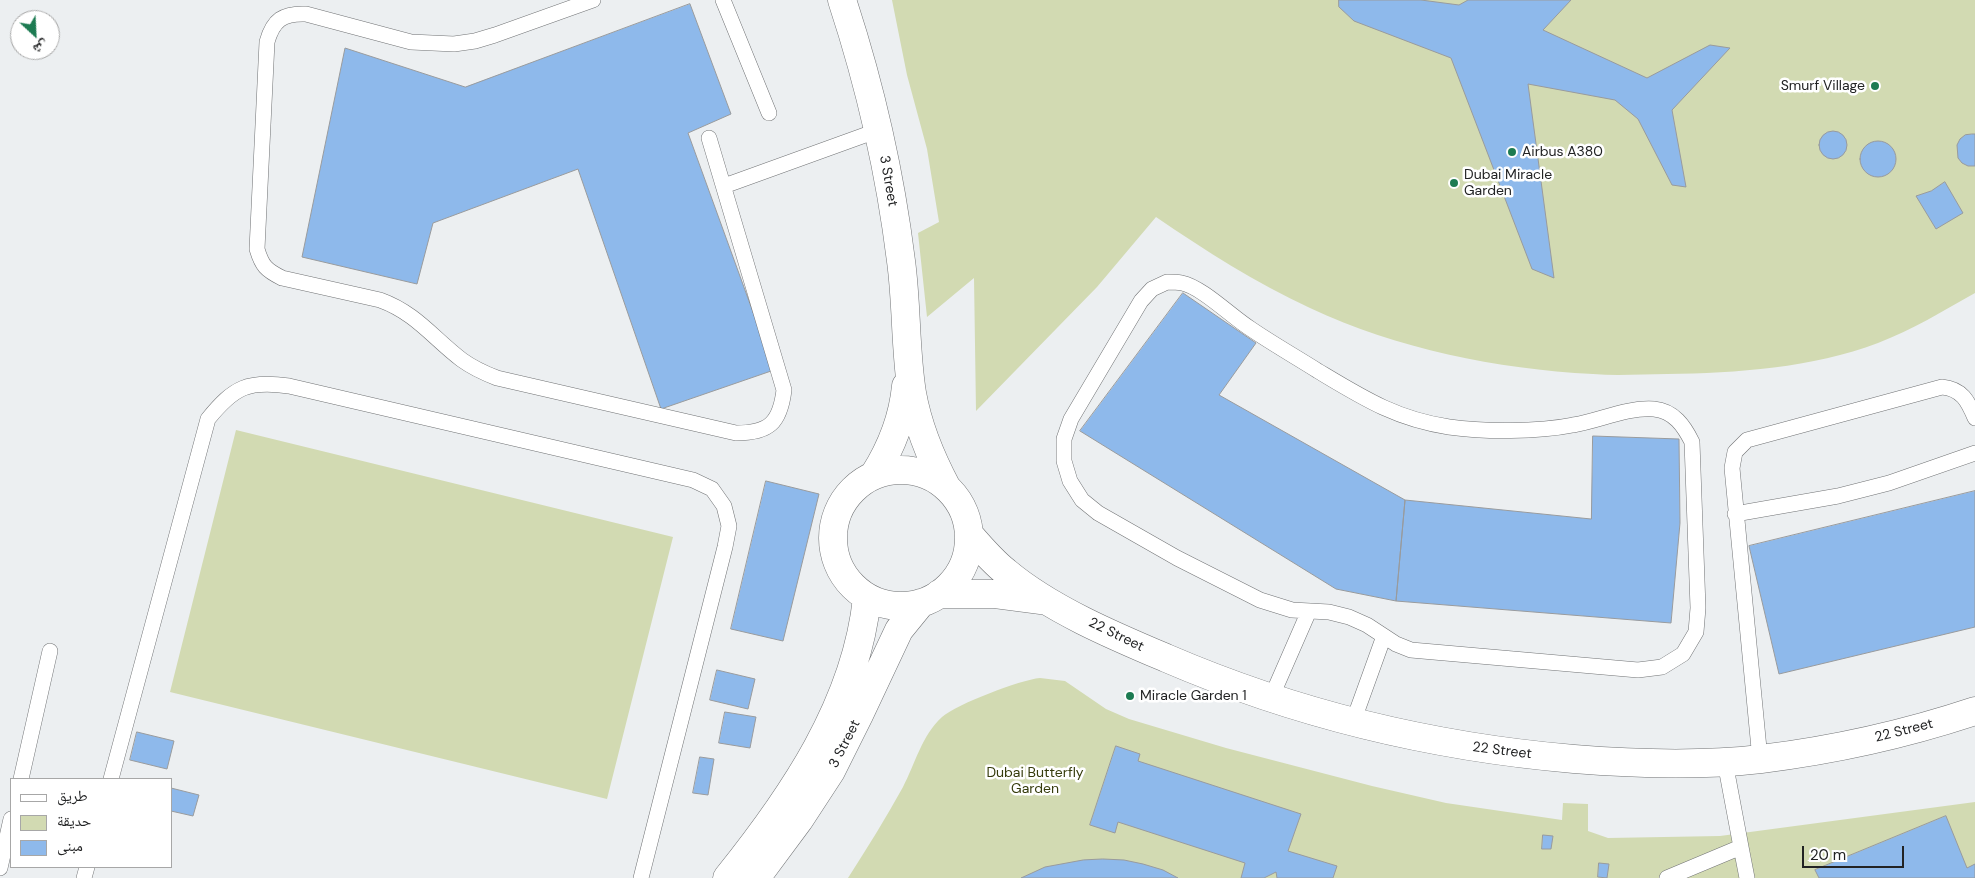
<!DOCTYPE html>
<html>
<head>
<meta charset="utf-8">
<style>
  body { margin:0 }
  #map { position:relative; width:1975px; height:878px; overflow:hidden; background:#eceff1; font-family:"DM Sans","Noto Naskh Arabic",sans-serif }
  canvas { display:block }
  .legend { position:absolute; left:10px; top:778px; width:162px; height:90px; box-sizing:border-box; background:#fff; border:1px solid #a7a7a7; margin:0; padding:6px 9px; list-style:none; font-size:15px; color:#222324 }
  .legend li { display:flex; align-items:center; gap:10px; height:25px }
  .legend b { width:25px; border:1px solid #a7a7a7 }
  .north { position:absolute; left:10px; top:10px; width:50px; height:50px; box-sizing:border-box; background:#fff; border:1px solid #a7a7a7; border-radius:50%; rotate:155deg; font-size:14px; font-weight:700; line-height:20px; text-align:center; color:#222324 }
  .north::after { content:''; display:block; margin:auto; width:18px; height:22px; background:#1d7b52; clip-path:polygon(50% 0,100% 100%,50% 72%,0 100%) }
  .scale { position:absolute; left:1802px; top:846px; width:102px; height:22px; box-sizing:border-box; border:2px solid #222324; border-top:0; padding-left:6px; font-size:15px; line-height:18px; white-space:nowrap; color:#222324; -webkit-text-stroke:4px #fff; paint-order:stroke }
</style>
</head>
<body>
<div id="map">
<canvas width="1975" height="878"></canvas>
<ul class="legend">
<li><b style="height:6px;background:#fff"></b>طريق</li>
<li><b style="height:14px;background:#d2dab2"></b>حديقة</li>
<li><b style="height:14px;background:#8eb9eb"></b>مبنى</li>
</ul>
<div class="north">ش</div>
<div class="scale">20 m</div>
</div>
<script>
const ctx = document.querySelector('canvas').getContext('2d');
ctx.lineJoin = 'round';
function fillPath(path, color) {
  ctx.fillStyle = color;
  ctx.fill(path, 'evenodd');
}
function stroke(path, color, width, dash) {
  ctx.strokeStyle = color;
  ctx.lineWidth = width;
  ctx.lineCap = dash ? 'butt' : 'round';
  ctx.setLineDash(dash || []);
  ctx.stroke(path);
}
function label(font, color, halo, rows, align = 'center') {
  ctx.font = font + ' "DM Sans",sans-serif';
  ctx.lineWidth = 5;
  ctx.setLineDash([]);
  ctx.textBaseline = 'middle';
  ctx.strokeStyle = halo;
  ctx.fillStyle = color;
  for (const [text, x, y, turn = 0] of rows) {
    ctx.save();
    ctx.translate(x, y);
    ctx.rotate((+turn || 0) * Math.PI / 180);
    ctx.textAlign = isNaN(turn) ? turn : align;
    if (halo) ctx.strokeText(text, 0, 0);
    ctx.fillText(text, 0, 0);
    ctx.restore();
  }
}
const green = new Path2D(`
  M 892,0 L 1975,0 L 1975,293 C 1943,311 1912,330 1878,343 C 1812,368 1737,373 1667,374 C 1643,374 1618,376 1593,374 C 1496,369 1398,349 1310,308 C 1256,283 1206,251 1156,217 L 1097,287 L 976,411 L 974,278 L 927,317 L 918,233 L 939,222 L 927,149 L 907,75 Z
  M 236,430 L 673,537 L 607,799 L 170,692 Z
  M 1040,678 L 1065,681 L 1106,709 L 1129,719 L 1226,748 L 1372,786 L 1446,803 L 1562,820 L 1563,803 L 1588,804 L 1588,831 L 1608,838 L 1720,836 L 1975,802 L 1975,878 L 848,878 C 867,848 886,818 903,787 C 915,764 922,735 942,717 C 957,704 1020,680 1040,678 Z`);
const building = new Path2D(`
  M 1339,0 L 1421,0 L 1459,5 L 1468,0 L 1571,0 L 1543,30 L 1647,78 L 1710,45 L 1730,48 L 1672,110 L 1686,187 L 1672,185 L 1638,119 L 1615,100 L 1528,84 L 1554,278 L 1532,269 L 1451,58 L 1354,21 L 1339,7 Z
  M 690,4 L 731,114 L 688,133 L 774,370 L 661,409 L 578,169 L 433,223 L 417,284 L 302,257 L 345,48 L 465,87 Z
  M1819 145a14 14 0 1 1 28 0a14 14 0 1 1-28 0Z
  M 1972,134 L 1975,134 L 1975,166 L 1968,166 L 1962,163 L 1958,158 L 1957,145 L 1960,139 L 1965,135 Z
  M1860 159a18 18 0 1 1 36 0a18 18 0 1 1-36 0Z
  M 1945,182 L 1963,213 L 1936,229 L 1916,196 L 1931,191 Z
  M 1183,293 L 1256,343 L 1219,395 L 1405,500 L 1396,601 L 1336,589 L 1080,431 Z
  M 1593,436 L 1679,439 L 1680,523 L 1671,623 L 1396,601 L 1405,500 L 1591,519 Z
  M 766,481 L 819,494 L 783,641 L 731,629 Z
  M 1975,491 L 1975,627 L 1779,674 L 1749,546 Z
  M 717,670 L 755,679 L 748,709 L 710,700 Z
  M 725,712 L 756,717 L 750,748 L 719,743 Z
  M 137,732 L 174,741 L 167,769 L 130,760 Z
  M 1116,746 L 1140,754 L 1138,761 L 1301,814 L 1288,851 L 1337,866 L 1333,878 L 1277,878 L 1276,872 L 1264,878 L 1241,878 L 1245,863 L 1118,822 L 1115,833 L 1090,825 Z
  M 700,757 L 714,759 L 708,795 L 693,793 Z
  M 171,788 L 199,795 L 193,816 L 171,811 Z
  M 1946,816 L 1967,868 L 1975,864 L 1975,878 L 1819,878 L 1815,870 Z
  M 1543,835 L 1553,836 L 1551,849 L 1542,849 Z
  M 1103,859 L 1124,860 L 1143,864 L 1163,870 L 1178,878 L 1021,878 L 1045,867 L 1083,860 Z
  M 1599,863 L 1609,864 L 1607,878 L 1598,877 Z`);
const service = new Path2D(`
  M 593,0 L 495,35 L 475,41 L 454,44 L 411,42 L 306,14 C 283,13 273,20 267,42 L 257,249 C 262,266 266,270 282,278 L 380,300 C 416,313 433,338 462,360 C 473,368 484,373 497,378 L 736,433 C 769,433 780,423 784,390 L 709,138
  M 723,0 L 769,113
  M 724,186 L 879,130
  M 1167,282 C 1172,282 1178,282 1182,283 C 1202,287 1233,318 1251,329 C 1273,344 1296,357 1318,371 C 1363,398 1396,419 1449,427 C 1484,432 1538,432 1573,425 C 1599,421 1627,407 1654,409 C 1674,411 1684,426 1692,442 L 1698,608 L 1696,632 L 1683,654 L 1662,667 L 1638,670 L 1411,650 L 1396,644 L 1367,625 L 1349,617 L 1329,612 L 1292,610 L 1260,600 L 1177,558 L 1098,513 L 1082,500 L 1070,481 L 1064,461 L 1064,439 L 1071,419 L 1141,301 L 1152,289 Z
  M 1735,514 L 1838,496 L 1889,483 L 1975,453
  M 1271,698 L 1309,611
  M 1353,722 L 1384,636
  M 1760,759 L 1732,468 L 1735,452 L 1747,440 L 1942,387 C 1962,389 1968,401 1975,418
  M 1725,762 L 1741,847
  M 21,779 L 50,651
  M 111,779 L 208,419 C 234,387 248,380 289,386 L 693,480 L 712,489 L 724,506 L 729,526 L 725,547 L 641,878
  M 0,868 L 11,819
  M 84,878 L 87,867
  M 1667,878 L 1741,847 L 1747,878`);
const minor = new Path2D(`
  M 842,0 C 870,85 890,172 901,261 C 907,305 905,350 912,393 C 918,427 931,458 947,488
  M833 538a68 68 0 1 1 136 0a68 68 0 1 1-136 0Z
  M 874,475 C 891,448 903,418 906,386
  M 969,534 C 981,548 992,561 1006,572 C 1050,609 1114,636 1166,658 C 1296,714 1433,747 1574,759 C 1636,764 1700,766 1761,759 C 1834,750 1906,734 1975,711
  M 939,594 L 995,594 L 1041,600
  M 727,878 C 792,797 856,704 867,598
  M 756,878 L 799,820 L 831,771 L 859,715 L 899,630 L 921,603`);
const markers = [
  [1875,86,5,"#1d7b52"],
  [1512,152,5,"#1d7b52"],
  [1454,183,5,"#1d7b52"],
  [1130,696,5,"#1d7b52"]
];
const poiNames = [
  ["Smurf Village",1865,86,"right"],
  ["Airbus A380",1522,152],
  ["Dubai Miracle",1464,175],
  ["Garden",1464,191],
  ["Miracle Garden 1",1140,696]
];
const streetNames = [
  ["3 Street",888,181,80],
  ["22 Street",1116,635,26],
  ["22 Street",1904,731,-14],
  ["3 Street",845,744,-63],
  ["22 Street",1502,751,7]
];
const parkNames = [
  ["Dubai Butterfly",1035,773],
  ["Garden",1035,789]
];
fillPath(green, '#d2dab2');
fillPath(building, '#8eb9eb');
stroke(building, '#999b9d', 1);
stroke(service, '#717375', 16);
stroke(minor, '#717375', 29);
stroke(service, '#fff', 15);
stroke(minor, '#fff', 28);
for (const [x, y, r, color] of markers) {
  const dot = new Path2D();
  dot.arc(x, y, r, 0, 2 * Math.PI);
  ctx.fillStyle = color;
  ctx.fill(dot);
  stroke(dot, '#fff', 2);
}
label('14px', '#222324', '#fff', poiNames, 'left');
label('14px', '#222324', '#fff', streetNames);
label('14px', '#363c0c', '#fff', parkNames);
</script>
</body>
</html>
